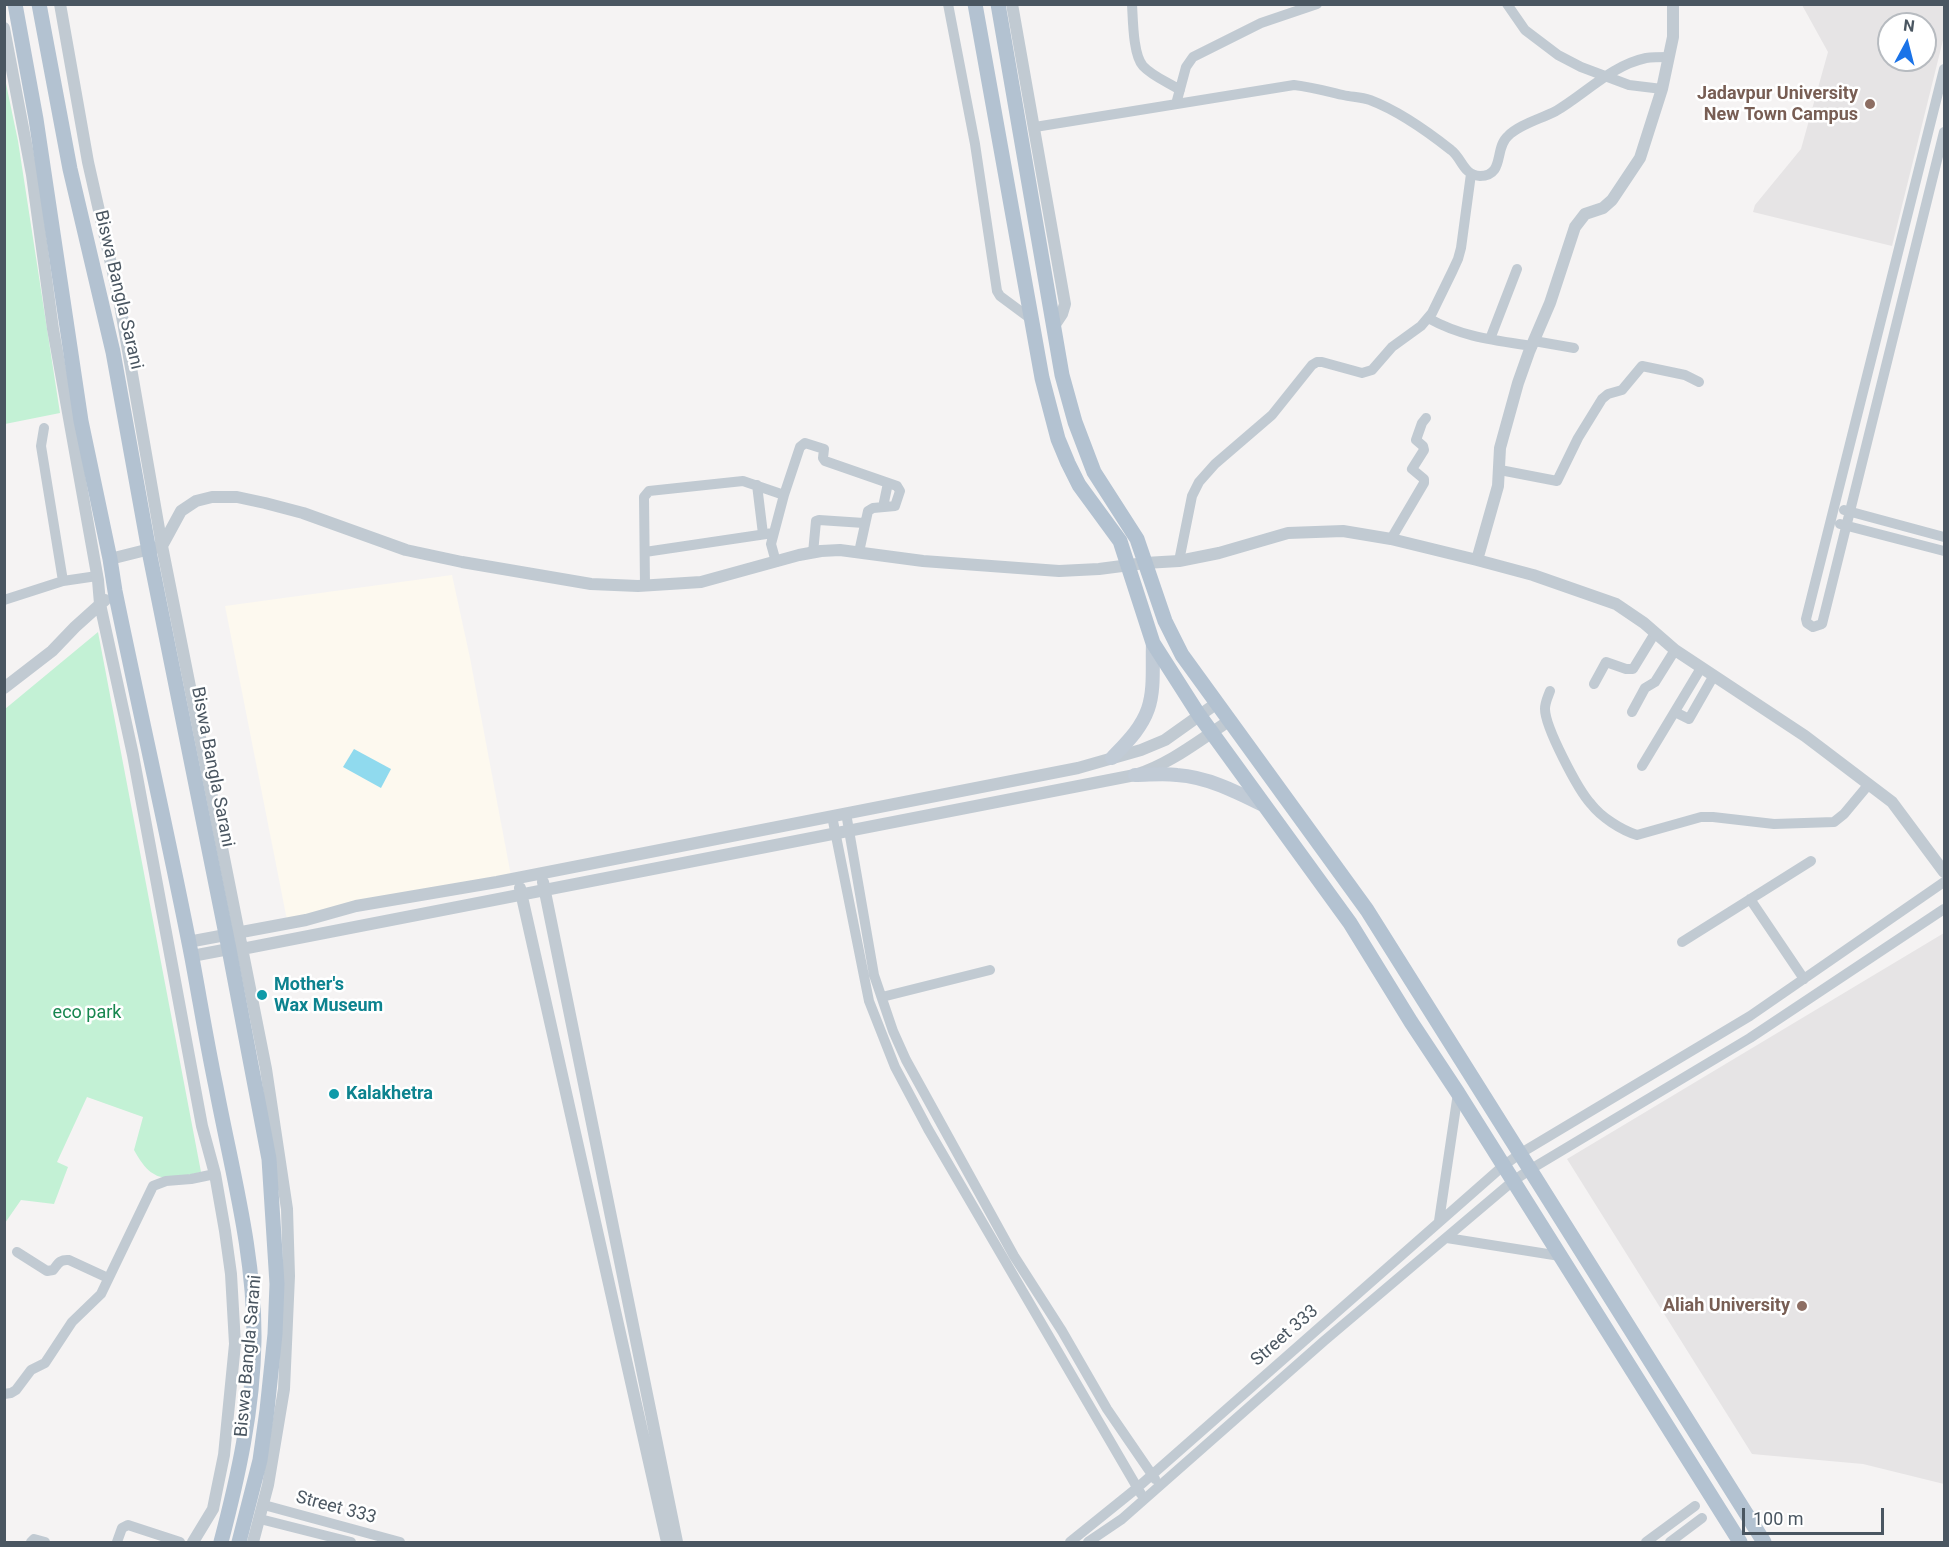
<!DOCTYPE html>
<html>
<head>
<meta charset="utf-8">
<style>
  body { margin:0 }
  #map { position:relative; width:1949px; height:1547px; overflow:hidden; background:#f5f3f3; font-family:Roboto,sans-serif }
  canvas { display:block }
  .frame { position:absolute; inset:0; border:6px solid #4a5661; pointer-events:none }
  .north { position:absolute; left:1877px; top:12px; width:60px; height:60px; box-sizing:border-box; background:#fff; border:2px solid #b7bbc0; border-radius:50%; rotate:7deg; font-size:16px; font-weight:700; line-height:24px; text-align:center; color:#4a5661 }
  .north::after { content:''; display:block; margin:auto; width:21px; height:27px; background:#1a73e8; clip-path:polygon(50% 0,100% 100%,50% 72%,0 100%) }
  .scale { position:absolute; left:1742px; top:1508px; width:142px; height:27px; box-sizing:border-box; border:3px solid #4a5661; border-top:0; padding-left:8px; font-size:18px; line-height:21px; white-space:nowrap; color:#4a5661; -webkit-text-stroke:4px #fff; paint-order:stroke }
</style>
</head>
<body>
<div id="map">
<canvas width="1949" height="1547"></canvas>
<div class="frame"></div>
<div class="north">N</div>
<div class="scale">100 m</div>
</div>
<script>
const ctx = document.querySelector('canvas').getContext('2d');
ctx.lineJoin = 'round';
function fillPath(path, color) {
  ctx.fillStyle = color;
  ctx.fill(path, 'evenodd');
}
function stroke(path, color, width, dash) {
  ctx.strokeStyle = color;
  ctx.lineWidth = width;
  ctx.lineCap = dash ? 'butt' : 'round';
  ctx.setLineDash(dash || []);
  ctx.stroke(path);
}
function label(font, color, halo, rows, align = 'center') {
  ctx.font = font + ' Roboto,sans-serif';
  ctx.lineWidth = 5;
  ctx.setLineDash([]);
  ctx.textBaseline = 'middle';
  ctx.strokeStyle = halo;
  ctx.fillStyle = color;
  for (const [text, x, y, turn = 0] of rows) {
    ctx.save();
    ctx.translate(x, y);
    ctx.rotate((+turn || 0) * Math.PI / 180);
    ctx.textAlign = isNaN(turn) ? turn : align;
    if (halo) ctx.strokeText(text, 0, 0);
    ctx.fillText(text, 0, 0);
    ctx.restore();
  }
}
const commercial = new Path2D(`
  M 452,575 L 470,658 L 511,876 L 287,920 L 225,606 Z`);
const education = new Path2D(`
  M 1802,5 L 1944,5 L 1944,36 L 1892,246 L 1753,212 L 1755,205 L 1801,149 L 1828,52 ZM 1889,24 L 1925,24 L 1925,60 L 1889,60 Z
  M 1944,933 L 1944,1484 L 1863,1464 L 1752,1454 L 1567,1159 Z`);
const green = new Path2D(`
  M 4,74 L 18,141 L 60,413 L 5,424 Z
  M 98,632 L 201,1172 C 167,1180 153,1185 134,1150 L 143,1117 L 87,1097 L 57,1162 L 68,1167 L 54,1204 L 21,1200 L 5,1223 L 5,709 Z`);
const water = new Path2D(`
  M 354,749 L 391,769 L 381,788 L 343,767 Z`);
const minor = new Path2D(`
  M 948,4 L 975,144 L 997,291 L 1000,296 L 1031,319
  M 1132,4 C 1133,20 1133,55 1143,66 C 1152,76 1169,83 1180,90
  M 1507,4 L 1525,30 L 1558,55 L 1581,67 L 1629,85 L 1662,89
  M 1944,69 L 1806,619 L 1807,623 L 1813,627 L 1822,624 L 1944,132
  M 1176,104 L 1186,67 L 1193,57 L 1261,23 L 1317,4
  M 1035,127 L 1294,85 C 1311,87 1326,91 1343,95 C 1352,97 1361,97 1370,100 C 1399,111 1427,131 1451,150 C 1462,158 1463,175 1480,176 C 1505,176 1494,148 1508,136 C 1520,124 1541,119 1556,111 C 1585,94 1612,65 1646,58 C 1653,57 1661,57 1669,57
  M 1428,318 C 1462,337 1493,340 1532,346
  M 1490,339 L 1517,269
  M 1534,341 L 1574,348
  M 44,428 L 41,446 L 63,581
  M 1500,470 L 1557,481 L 1578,438 L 1602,399 L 1608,394 L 1622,390 L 1642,366 L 1685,375 L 1699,382
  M 757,485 L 763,534
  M 784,495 L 800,447 L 805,443 L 824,449 L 823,458 L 825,461 L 897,486 L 900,491 L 895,506 L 873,508 L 868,511 L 859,552
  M 883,507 L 888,483
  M 1844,510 L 1944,537
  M 1840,524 L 1944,551
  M 1391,539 L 1424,483 L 1424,479 L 1412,469 L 1424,450 L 1423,446 L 1416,440 L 1422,423 L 1426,418
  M 645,552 L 773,533
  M 813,553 L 816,521 L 819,520 L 864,523
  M 1179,561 L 1192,496 L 1199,482 L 1215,464 L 1272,415 L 1312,365 L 1317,362 L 1322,362 L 1362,373 L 1372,370 L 1392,347 L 1421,326 L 1432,313 L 1452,272 L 1458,259 L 1461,248 L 1471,174
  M 645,586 L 644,497 L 649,491 L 743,481 L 784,495 L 771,544 L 776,562
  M 4,600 L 63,581 L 97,576
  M 1594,684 L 1606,662 L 1626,669 L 1633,669 L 1655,633
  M 1550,691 C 1548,697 1545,702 1545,709 C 1545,727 1578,790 1591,804 C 1601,817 1621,830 1637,835 L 1701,817 L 1713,817 L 1774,824 L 1834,822 L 1844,814 L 1869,784
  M 1632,712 L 1645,688 L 1655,682 L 1675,650
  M 1675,712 L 1689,719 L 1713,677
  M 1642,766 L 1701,668
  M 846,813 L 874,975 L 893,1031 L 906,1060 L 1014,1256 L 1062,1331 L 1107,1409 L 1155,1479
  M 832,816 L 869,1001 L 895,1067 L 928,1129 L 1141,1494
  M 1750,899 L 1804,979
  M 1682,942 L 1811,861
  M 882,997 L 990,970
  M 1439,1221 L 1458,1093
  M 1447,1238 L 1560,1256
  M 17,1252 L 47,1271 L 53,1270 C 58,1264 60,1259 69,1260 L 108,1278
  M 4,1394 L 11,1393 L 16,1390 L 31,1370 L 45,1363 L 72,1322 L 101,1294 L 153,1186 L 166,1181 L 191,1179 L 215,1174
  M 264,1505 L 400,1542
  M 260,1519 L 351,1542
  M 31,1542 L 34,1539 L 45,1542
  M 117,1542 L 122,1528 L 128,1525 L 180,1542
  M 1070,1542 L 1137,1488 L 1503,1166 L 1521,1153 L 1750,1016 L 1944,882
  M 1088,1542 L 1122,1519 L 1324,1341 L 1513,1181 L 1531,1169 L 1750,1038 L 1944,909
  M 1646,1542 L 1695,1506
  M 1670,1542 L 1702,1518`);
const tertiary = new Path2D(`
  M 60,4 L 88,162 L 119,299 L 162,546 L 266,1069 L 287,1209 L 289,1276 L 284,1389 L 268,1485 L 253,1542
  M 1012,4 L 1065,304 L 1062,314 L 1054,326
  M 4,28 L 32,175 L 53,329 L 98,580 L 100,604 L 133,755 L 202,1126 L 215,1174 L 225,1231 L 231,1274 L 235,1344 L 224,1455 L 216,1494 L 213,1509 L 193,1542
  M 110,559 L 162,546 L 181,511 L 196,501 L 212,497 L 237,497 L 265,503 L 303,513 L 406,550 L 462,562 L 591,584 L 638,586 L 701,582 L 799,555 L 821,551 L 840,550 L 923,561 L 1059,571 L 1099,569 L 1145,563 L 1179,561 L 1219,553 L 1288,533 L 1343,531 L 1391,539 L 1477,560 L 1533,575 L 1616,604 L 1644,623 L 1675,650 L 1805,736 L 1892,802 L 1944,872
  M 1477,560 L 1498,486 L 1500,448 L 1518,383 L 1529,352 L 1550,303 L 1575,227 L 1585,214 L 1603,208 L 1612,200 L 1640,158 L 1662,89 L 1673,37 L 1673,4
  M 4,688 L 52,651 L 75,627 L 105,600
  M 543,882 L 677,1542
  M 520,888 L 667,1542
  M 188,942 L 306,920 L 356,906 L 497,882 L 1078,768 L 1141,750 L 1165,740 L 1217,703
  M 192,956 L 229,949 L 242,949 L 1135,775 C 1170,764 1198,741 1229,721`);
const secondary = new Path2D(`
  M 1112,758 C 1126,743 1141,729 1148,709 C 1155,689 1152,664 1153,643
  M 1135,775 C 1149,775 1163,773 1177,775 C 1208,777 1237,792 1265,806`);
const primary = new Path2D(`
  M 15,4 L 36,119 L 81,421 L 110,559 L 115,591 C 140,713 168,835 192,958 C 200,1001 207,1044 216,1087 C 232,1172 255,1254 254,1341 C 253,1410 238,1477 221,1542
  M 39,4 L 70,169 L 113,352 L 149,551 L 229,949 L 269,1159 L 277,1284 L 275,1334 L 267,1410 L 260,1460 L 239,1542
  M 975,4 L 1042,378 L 1058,439 L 1068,463 L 1079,485 L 1120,541 L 1153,643 L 1199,715 L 1350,923 L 1411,1022 L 1458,1093 L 1740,1542
  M 998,4 L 1062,375 L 1075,422 L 1094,472 L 1137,539 L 1165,621 L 1182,655 L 1367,910 L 1764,1542`);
const markers = [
  [1870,104,6,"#8d6e63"],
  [262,995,6,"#0f9aa8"],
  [334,1094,6,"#0f9aa8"],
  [1802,1306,6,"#8d6e63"]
];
const educationNames = [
  ["Jadavpur University",1858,94],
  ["New Town Campus",1858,115],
  ["Aliah University",1790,1306]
];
const streetNames = [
  ["Biswa Bangla Sarani",118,290,77],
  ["Biswa Bangla Sarani",212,767,79],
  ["Street 333",1285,1336,-41],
  ["Biswa Bangla Sarani",249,1356,-85],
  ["Street 333",336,1508,15]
];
const cultureNames = [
  ["Mother's",274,985],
  ["Wax Museum",274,1006],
  ["Kalakhetra",346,1094]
];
const parkNames = [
  ["eco park",87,1013]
];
fillPath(commercial, '#fdf9ef');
fillPath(education, '#e6e4e5');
fillPath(green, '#c3f1d5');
fillPath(water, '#90daee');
stroke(minor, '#c1cad2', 10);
stroke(tertiary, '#c1cad2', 12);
stroke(secondary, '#c1cbd6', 14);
stroke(primary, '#b3c2d1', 15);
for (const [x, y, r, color] of markers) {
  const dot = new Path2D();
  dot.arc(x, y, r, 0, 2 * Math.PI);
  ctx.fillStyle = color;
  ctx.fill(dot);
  stroke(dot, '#fff', 2);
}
label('bold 18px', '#785e54', '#fff', educationNames, 'right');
label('18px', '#4a5661', '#fff', streetNames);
label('bold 18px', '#0d838f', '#fff', cultureNames, 'left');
label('18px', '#17864f', '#fff', parkNames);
</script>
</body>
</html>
